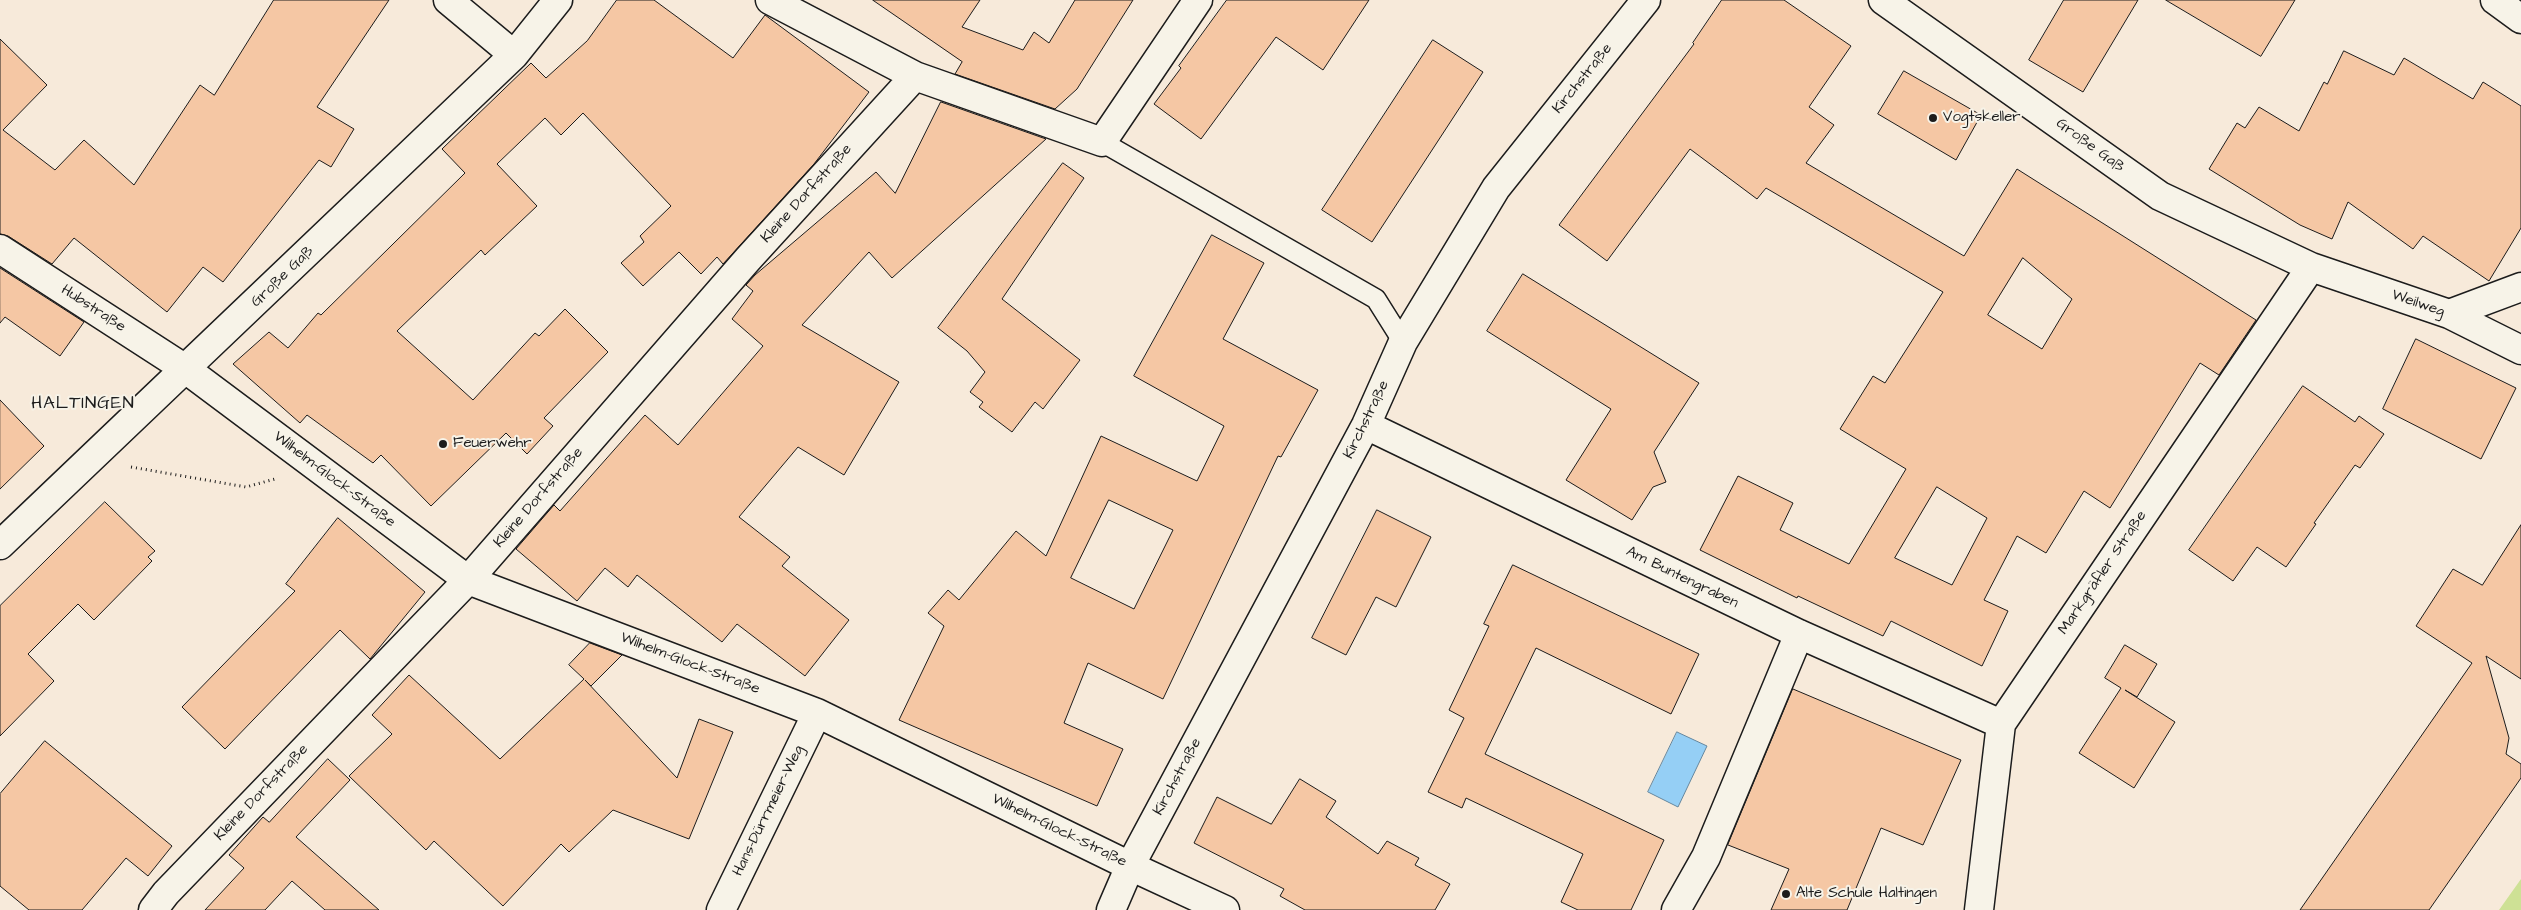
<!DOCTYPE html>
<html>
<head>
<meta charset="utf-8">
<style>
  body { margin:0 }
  canvas { display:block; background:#f7eada }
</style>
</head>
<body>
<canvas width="2521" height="910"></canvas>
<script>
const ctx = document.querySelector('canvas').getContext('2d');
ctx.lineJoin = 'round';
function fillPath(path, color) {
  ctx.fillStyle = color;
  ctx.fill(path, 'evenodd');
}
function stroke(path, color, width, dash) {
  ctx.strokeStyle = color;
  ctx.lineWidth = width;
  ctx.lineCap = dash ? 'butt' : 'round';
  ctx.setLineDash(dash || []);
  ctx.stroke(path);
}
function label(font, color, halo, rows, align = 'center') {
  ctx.font = font + ' "Architects Daughter",sans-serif';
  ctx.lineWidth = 4;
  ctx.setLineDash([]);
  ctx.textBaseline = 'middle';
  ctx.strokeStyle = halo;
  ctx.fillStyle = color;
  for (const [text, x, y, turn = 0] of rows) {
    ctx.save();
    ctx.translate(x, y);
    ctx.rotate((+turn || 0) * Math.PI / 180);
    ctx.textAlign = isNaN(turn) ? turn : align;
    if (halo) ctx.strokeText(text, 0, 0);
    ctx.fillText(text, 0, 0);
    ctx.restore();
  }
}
const green = new Path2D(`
  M 2521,879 L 2521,910 L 2499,910 Z`);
const water = new Path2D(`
  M 1677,732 L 1707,746 L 1678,807 L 1648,792 Z`);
const building = new Path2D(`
  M 274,0 L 389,0 L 317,107 L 354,129 L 331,167 L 319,160 L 223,282 L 203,267 L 167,312 L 74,238 L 52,264 L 8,236 L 0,234 L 0,39 L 47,85 L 3,130 L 55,170 L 84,140 L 134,185 L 200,85 L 214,95 Z
  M 617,0 L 654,0 L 733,58 L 765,15 L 869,92 L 814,164 L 723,264 L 717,257 L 701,274 L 679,252 L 643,286 L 621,263 L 644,242 L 640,236 L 671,206 L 583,113 L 561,135 L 545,118 L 497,164 L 537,206 L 485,255 L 481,250 L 397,331 L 473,400 L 535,333 L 539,336 L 565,309 L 608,352 L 544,418 L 553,426 L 527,454 L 506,433 L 431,506 L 381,455 L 373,463 L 307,415 L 300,423 L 233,364 L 269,332 L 288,348 L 318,313 L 321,315 L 465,173 L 442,149 L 531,63 L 546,78 L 587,41 Z
  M 873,0 L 980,0 L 962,27 L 1023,50 L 1034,32 L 1049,43 L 1075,0 L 1133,0 L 1077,89 L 1055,109 L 955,74 L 962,62 Z
  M 1227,0 L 1369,0 L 1323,70 L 1276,37 L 1201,139 L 1154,104 L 1181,68 L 1179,66 Z
  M 1722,0 L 1784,0 L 1851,46 L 1809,107 L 1834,125 L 1806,163 L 1964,256 L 2017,169 L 2256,320 L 2219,375 L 2200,363 L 2110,508 L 2084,491 L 2046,553 L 2017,536 L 1984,600 L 2008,611 L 1982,666 L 1891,621 L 1883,636 L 1798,596 L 1797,598 L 1700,550 L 1738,476 L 1793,503 L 1780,530 L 1849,564 L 1906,469 L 1840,429 L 1873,376 L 1885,383 L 1943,292 L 1766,188 L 1757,199 L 1690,149 L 1607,261 L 1559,225 L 1694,44 L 1693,43 ZM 2023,258 L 2072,299 L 2042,349 L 1988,315 ZM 1937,487 L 1987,518 L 1952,585 L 1895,558 Z
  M 2064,0 L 2138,0 L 2083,92 L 2029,60 Z
  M 2166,0 L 2295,0 L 2261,56 Z
  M 1433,40 L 1483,72 L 1372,242 L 1322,210 Z
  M 2344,51 L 2394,75 L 2404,58 L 2473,99 L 2483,82 L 2521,106 L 2521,228 L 2489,281 L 2423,236 L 2413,249 L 2348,202 L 2332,239 L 2300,225 L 2209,169 L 2237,123 L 2245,128 L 2259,107 L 2299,131 L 2324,82 L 2327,84 Z
  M 1904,71 L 1981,115 L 1956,160 L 1878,114 Z
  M 941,102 L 1046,139 L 892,278 L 869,252 L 802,325 L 899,382 L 844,475 L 798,447 L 739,517 L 790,557 L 782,566 L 849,620 L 805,676 L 737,624 L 722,642 L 637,575 L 628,587 L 605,568 L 577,601 L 516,549 L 554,505 L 560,511 L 645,415 L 678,445 L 763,346 L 732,319 L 753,291 L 746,285 L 755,275 L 876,172 L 895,193 Z
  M 1063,163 L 1084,178 L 1002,299 L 1080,360 L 1043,409 L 1035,402 L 1012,432 L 979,407 L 983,402 L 970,392 L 985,372 L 967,351 L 938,328 Z
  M 1212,235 L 1264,263 L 1223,339 L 1318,390 L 1281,457 L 1278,456 L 1163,699 L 1088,663 L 1064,723 L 1123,749 L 1097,806 L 899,720 L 944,626 L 928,613 L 948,590 L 959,600 L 1016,531 L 1046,556 L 1101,436 L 1197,481 L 1224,426 L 1134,376 ZM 1109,500 L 1173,530 L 1134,609 L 1071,578 Z
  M 0,268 L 84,322 L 60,356 L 5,317 L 0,323 Z
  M 1523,274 L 1699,383 L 1654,452 L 1666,482 L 1653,487 L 1632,520 L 1566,480 L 1611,409 L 1487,331 Z
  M 2416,339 L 2516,388 L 2481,459 L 2383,409 Z
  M 2303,386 L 2355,422 L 2359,416 L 2384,434 L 2360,468 L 2355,465 L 2314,523 L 2316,524 L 2286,567 L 2257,547 L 2233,581 L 2189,550 Z
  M 0,400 L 44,446 L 0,489 Z
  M 105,502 L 155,551 L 148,557 L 152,561 L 94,620 L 78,604 L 28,654 L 54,681 L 0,736 L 0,606 Z
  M 1377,510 L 1431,537 L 1396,607 L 1376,597 L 1346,655 L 1312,638 Z
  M 338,518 L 425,592 L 370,659 L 340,630 L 225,749 L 182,707 L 295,591 L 286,584 Z
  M 2521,525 L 2521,679 L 2486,656 L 2509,738 L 2506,754 L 2521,764 L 2521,778 L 2429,910 L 2300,910 L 2472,663 L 2416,626 L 2453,569 L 2482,585 Z
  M 1513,565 L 1699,654 L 1671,714 L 1536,648 L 1485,754 L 1664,840 L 1631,910 L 1578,910 L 1561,902 L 1583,854 L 1466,798 L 1462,808 L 1428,792 L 1464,718 L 1449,710 L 1489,626 L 1484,624 Z
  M 590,643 L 622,655 L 591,686 L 585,680 L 677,778 L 699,719 L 733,732 L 689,839 L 613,810 L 569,852 L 561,844 L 503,906 L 434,841 L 426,850 L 349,776 L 392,734 L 372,715 L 409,675 L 500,759 L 584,679 L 569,665 Z
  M 2125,645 L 2157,664 L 2137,697 L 2125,690 L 2175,722 L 2134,788 L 2079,753 L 2121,688 L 2105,678 Z
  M 1793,689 L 1961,760 L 1923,845 L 1881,828 L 1847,910 L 1771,910 L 1789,869 L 1728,845 Z
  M 45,741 L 172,846 L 148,876 L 126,858 L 82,910 L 29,910 L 0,886 L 0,794 Z
  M 328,759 L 350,780 L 296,837 L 379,910 L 325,910 L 292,881 L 265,910 L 205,910 L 244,868 L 229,855 L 263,817 L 269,822 Z
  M 1300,779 L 1336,801 L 1326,817 L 1378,854 L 1387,841 L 1419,858 L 1415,865 L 1450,884 L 1435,910 L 1305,910 L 1280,896 L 1284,889 L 1194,843 L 1217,797 L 1271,824 Z`);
const path = new Path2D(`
  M 131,467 L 246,487 L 275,479`);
const lane = new Path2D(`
  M 1102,142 L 1376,299 L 1403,342`);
const street = new Path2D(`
  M 448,0 L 514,55
  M 770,0 L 915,76
  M 1883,0 L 2160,196 L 2311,267 L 2449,314 L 2521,350
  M 2495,0 L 2521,19
  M 0,249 L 187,370 L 468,580 L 817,713 L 1130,866 L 1225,910
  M 2449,314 L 2521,287
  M 1366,425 L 1799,634 L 2001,724
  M 0,545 L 514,55 L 558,0
  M 153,910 L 166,893 L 468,580 L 748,259 L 915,76 L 1102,142 L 1198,0
  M 721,910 L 817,713
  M 1111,910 L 1130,866 L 1366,425 L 1403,342 L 1496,188 L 1646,0
  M 1676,910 L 1706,857 L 1799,634
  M 1979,910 L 2001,724 L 2311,267`);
const markers = [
  [1933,118,5,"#1c1c1c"],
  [443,444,5,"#1c1c1c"],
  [1786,894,5,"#1c1c1c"]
];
const streetNames = [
  ["Kirchstraße",1583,79,-51],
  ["Große Gaß",2090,146,36],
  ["Kleine Dorfstraße",807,194,-48],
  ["Große Gaß",283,277,-44],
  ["Weilweg",2418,304,19],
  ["Hubstraße",93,309,33],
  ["Kirchstraße",1367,420,-64],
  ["Wilhelm-Glock-Straße",334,480,37],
  ["Kleine Dorfstraße",539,498,-49],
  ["Markgräfler Straße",2103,573,-56],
  ["Am Buntengraben",1682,578,26],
  ["Wilhelm-Glock-Straße",690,664,21],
  ["Kirchstraße",1178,777,-62],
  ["Kleine Dorfstraße",262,793,-46],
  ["Hans-Dürrmeier-Weg",769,811,-64],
  ["Wilhelm-Glock-Straße",1059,831,26]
];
const poiNames = [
  ["Vogtskeller",1943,118],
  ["Feuerwehr",453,444],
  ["Alte Schule Haltingen",1796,894]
];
const quarterNames = [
  ["HALTINGEN",83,404]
];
fillPath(green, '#cee195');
fillPath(water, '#95cff5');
stroke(water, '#65879e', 1);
fillPath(building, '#f5c7a4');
stroke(building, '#1c1c1c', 1);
stroke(lane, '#1c1c1c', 22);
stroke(street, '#1c1c1c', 31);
stroke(path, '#1c1c1c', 3, [1, 4]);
stroke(lane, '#f7f3e8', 19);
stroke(street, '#f7f3e8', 28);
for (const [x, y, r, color] of markers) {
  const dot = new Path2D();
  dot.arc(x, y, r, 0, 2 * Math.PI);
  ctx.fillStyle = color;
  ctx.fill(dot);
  stroke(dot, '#f7f3e8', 2);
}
label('15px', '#1c1c1c', '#f7f3e8', streetNames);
label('15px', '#1c1c1c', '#f7f3e8', poiNames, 'left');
ctx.letterSpacing = '1px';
label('18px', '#1c1c1c', '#f7f3e8', quarterNames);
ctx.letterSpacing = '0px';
</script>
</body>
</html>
